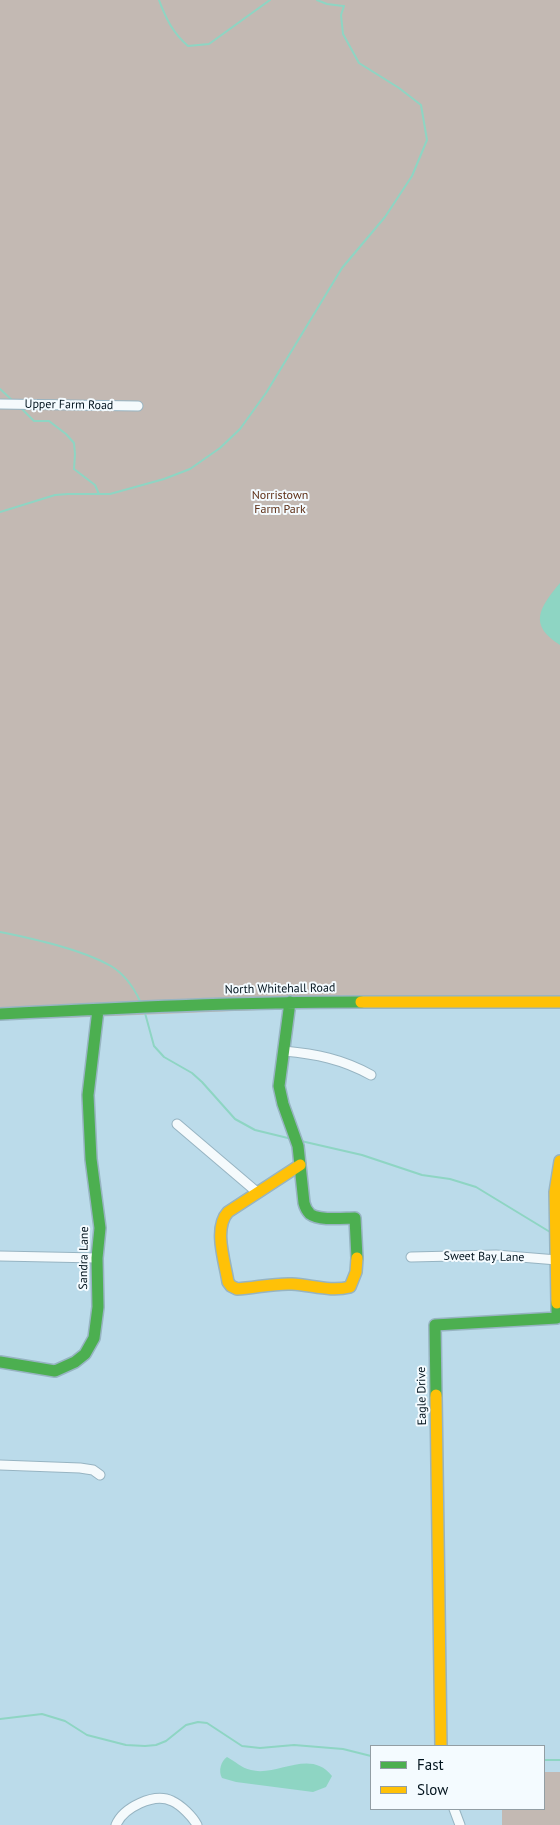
<!DOCTYPE html>
<html>
<head>
<meta charset="utf-8">
<style>
  body { margin:0 }
  #map { position:relative; width:560px; height:1825px; overflow:hidden; background:#bbdbea; font-family:"PT Sans",sans-serif }
  canvas { display:block }
  .legend { position:absolute; left:370px; top:1745px; width:175px; height:65px; box-sizing:border-box; background:#f4fbff; border:1px solid #929ea4; margin:0; padding:6px 9px; list-style:none; font-size:15px; color:#00121c }
  .legend li { display:flex; align-items:center; gap:10px; height:25px }
  .legend b { width:25px; border:1px solid #929ea4 }
</style>
</head>
<body>
<div id="map">
<canvas width="560" height="1825"></canvas>
<ul class="legend">
<li><b style="height:6px;background:#4caf50"></b>Fast</li>
<li><b style="height:6px;background:#ffc107"></b>Slow</li>
</ul>
</div>
<script>
const ctx = document.querySelector('canvas').getContext('2d');
ctx.lineJoin = 'round';
function fillPath(path, color) {
  ctx.fillStyle = color;
  ctx.fill(path, 'evenodd');
}
function stroke(path, color, width, dash) {
  ctx.strokeStyle = color;
  ctx.lineWidth = width;
  ctx.lineCap = dash ? 'butt' : 'round';
  ctx.setLineDash(dash || []);
  ctx.stroke(path);
}
function label(font, color, halo, rows, align = 'center') {
  ctx.font = font + ' "PT Sans",sans-serif';
  ctx.lineWidth = 4;
  ctx.setLineDash([]);
  ctx.textBaseline = 'middle';
  ctx.strokeStyle = halo;
  ctx.fillStyle = color;
  for (const [text, x, y, turn = 0] of rows) {
    ctx.save();
    ctx.translate(x, y);
    ctx.rotate((+turn || 0) * Math.PI / 180);
    ctx.textAlign = isNaN(turn) ? turn : align;
    if (halo) ctx.strokeText(text, 0, 0);
    ctx.fillText(text, 0, 0);
    ctx.restore();
  }
}
const green = new Path2D(`
  M 0,0 L 560,0 L 560,1005 L 307,1008 L 65,1018 L 0,1019 Z
  M 544,1772 L 560,1772 L 560,1825 L 502,1825 L 502,1809 L 544,1809 Z`);
const water = new Path2D(`
  M 560,583 L 560,645 C 528,625 539,608 560,583 Z
  M 227,1757 C 235,1761 241,1768 251,1770 C 277,1777 310,1748 332,1776 L 326,1787 L 313,1792 L 236,1782 L 222,1778 C 218,1771 221,1761 227,1757 Z`);
const stream = new Path2D(`
  M 159,0 C 166,19 173,33 188,46 L 209,44 L 270,0
  M 317,0 L 327,4 L 343,6
  M 0,389 L 13,401
  M 20,407 L 34,421 L 49,421 L 66,434 L 74,443 L 75,454 L 74,469 L 95,485 L 99,494
  M 0,512 L 55,495 L 68,494 L 110,494 L 164,479 L 190,469 L 220,448 L 240,429 L 266,393 L 342,268 L 385,217 L 412,176 L 427,140 L 421,105 L 399,88 L 359,63 L 343,34 L 341,15 L 344,6
  M 0,932 C 34,939 81,949 111,966 C 124,974 134,988 140,1001
  M 145,1013 L 154,1046 L 164,1057 L 192,1073 L 202,1082 L 235,1119 L 255,1130 L 292,1139
  M 301,1141 L 362,1155 L 422,1175 L 450,1179 L 476,1187 L 550,1232
  M 0,1719 L 42,1714 L 65,1721 L 87,1735 L 126,1745 L 145,1746 L 156,1745 L 166,1741 L 186,1725 L 198,1722 L 207,1723 L 242,1746 L 260,1748 L 294,1745 L 343,1749 L 371,1756
  M 544,1760 L 560,1760`);
const street = new Path2D(`
  M 0,404 L 138,406
  M 284,1051 C 316,1054 342,1059 371,1075
  M 177,1124 L 258,1193
  M 0,1256 L 97,1258
  M 411,1257 L 496,1255 L 557,1260
  M 0,1465 L 80,1468 L 93,1470 L 100,1475
  M 454,1809 L 460,1825
  M 116,1825 C 123,1808 154,1792 172,1801 C 181,1805 193,1817 197,1825`);
const fast = new Path2D(`
  M 290,1002 L 279,1086 L 283,1104 L 298,1146 L 304,1203 C 305,1207 307,1211 310,1214 C 319,1221 344,1218 355,1218 L 357,1258
  M 0,1014 C 120,1008 240,1002 361,1002
  M 0,1362 L 55,1371 L 75,1362 L 85,1354 L 94,1338 L 98,1307 L 97,1258 L 100,1228 L 91,1159 L 88,1095 L 98,1010
  M 436,1395 L 435,1325 L 557,1318 L 557,1303`);
const slow = new Path2D(`
  M 361,1002 L 560,1002
  M 300,1165 L 228,1212 C 213,1228 225,1262 228,1282 L 231,1286 L 237,1289 C 255,1288 274,1283 292,1284 C 312,1285 330,1292 350,1287 L 356,1272 L 357,1258
  M 557,1303 L 555,1192 L 560,1161
  M 436,1395 L 441,1746`);
const streetNames = [
  ["Upper Farm Road",69,405,1],
  ["North Whitehall Road",280,989,-1],
  ["Sweet Bay Lane",484,1257,1],
  ["Sandra Lane",84,1258,-89],
  ["Eagle Drive",422,1396,-91]
];
const parkNames = [
  ["Norristown",280,496],
  ["Farm Park",280,510]
];
fillPath(green, '#c3b9b3');
fillPath(water, '#8ed5c3');
stroke(stream, '#8ed5c3', 2);
stroke(street, '#97b4c2', 11);
stroke(fast, '#97b4c2', 14);
stroke(slow, '#97b4c2', 14);
stroke(street, '#f5fafc', 9);
stroke(fast, '#4caf50', 11);
stroke(slow, '#ffc107', 11);
label('12px', '#00121c', '#f4fbff', streetNames);
label('12px', '#5e2f16', '#f4fbff', parkNames);
</script>
</body>
</html>
